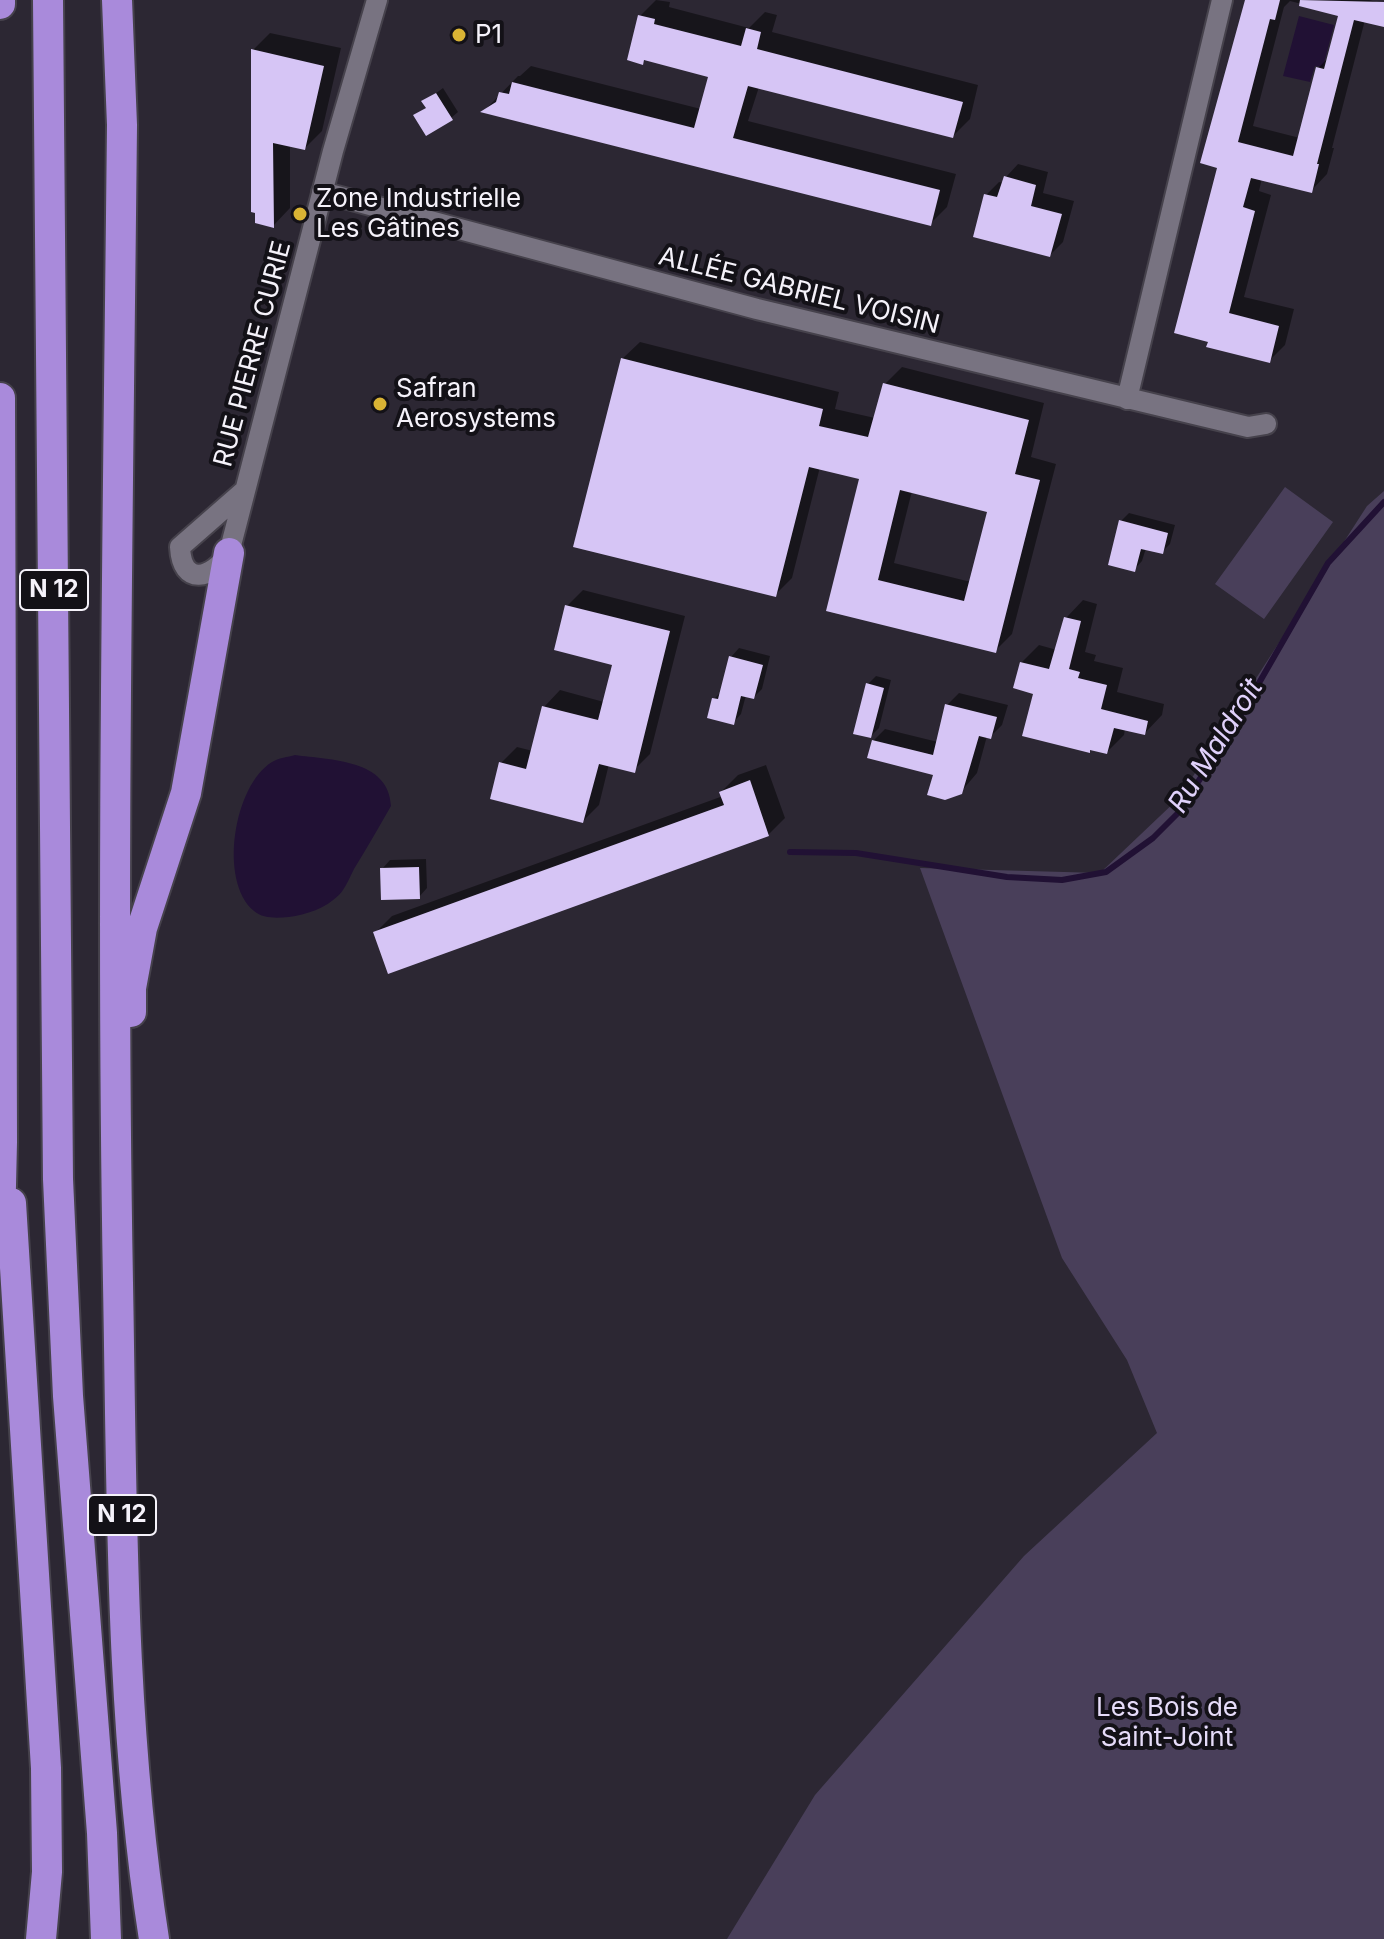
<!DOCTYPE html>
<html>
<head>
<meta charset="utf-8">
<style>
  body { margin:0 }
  canvas { display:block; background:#2c2733 }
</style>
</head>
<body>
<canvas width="1384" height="1939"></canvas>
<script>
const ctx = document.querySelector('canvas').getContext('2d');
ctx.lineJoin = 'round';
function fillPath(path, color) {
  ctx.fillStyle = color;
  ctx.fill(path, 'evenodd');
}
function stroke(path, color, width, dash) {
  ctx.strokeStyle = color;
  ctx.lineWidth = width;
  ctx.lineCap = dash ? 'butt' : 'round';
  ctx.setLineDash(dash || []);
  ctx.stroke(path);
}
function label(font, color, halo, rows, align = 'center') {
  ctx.font = font + ' Inter,sans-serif';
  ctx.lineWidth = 8;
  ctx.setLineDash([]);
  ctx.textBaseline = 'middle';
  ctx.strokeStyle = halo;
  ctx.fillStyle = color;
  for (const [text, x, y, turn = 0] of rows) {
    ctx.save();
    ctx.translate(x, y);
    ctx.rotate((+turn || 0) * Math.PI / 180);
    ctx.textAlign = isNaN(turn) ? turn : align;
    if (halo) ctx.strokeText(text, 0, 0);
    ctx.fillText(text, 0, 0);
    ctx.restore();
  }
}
const green = new Path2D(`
  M 1285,487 L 1333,522 L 1264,619 L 1215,584 Z
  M 1384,491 L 1384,1939 L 727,1939 L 815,1795 L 1024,1556 L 1157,1433 L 1127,1360 L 1062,1258 L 920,868 L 1100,873 L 1179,798 L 1367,506 Z`);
const water = new Path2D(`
  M 1299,16 L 1334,25 L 1323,67 L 1315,66 L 1310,82 L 1283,76 Z
  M 295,755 C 330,760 389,759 391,806 C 379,827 367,848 354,869 C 350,877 345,889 339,895 C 326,908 306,915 289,917 C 277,918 263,919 254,911 C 218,881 234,785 272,762 C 278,758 288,757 295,755 Z`);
const shadow = new Path2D(`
  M 656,0 L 670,2 L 669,7 L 749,28 L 765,12 L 777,15 L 772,32 L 978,85 L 970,119 L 953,136 L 759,87 L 748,121 L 956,174 L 947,207 L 930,224 L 484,111 L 518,76 L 520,76 L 531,66 L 701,109 L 711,75 L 646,59 L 642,63 L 640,16 Z
  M 1248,0 L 1369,0 L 1384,4 L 1384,25 L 1365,20 L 1332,148 L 1334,148 L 1327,174 L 1311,191 L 1262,178 L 1259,191 L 1271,195 L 1244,297 L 1294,309 L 1285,345 L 1269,361 L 1209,346 L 1219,166 ZM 1290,1 L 1341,14 L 1330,56 L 1318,68 L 1300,138 L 1253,126 L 1284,7 Z
  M 270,33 L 341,48 L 322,131 L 305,148 L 290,145 L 290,208 L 273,226 L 253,50 Z
  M 443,88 L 458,112 L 451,118 L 416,116 L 427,107 L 424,102 Z
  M 1018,164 L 1048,172 L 1043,193 L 1074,201 L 1063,242 L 1050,255 L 986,195 L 999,182 L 1004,183 L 1006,177 Z
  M 640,342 L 839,392 L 835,409 L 875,418 L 885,384 L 902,367 L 1044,403 L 1031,457 L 1056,464 L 1012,634 L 995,651 L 829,609 L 861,478 L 820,467 L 792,578 L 775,595 L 622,359 ZM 912,491 L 989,511 L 971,582 L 894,563 Z
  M 1129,513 L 1175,525 L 1170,544 L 1162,552 L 1146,548 L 1142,561 L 1134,570 L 1121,521 Z
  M 583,590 L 685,616 L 650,754 L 634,770 L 609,764 L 599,805 L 583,821 L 501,763 L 517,747 L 533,751 L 544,707 L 560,690 L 604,702 L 614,663 L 567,606 Z
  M 1083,600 L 1097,604 L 1085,652 L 1096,655 L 1094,661 L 1123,668 L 1117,692 L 1164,704 L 1162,715 L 1145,733 L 1125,729 L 1124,735 L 1107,752 L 1036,692 L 1021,663 L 1039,645 L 1057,650 L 1066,618 Z
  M 739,648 L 770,656 L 762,689 L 754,697 L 746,695 L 741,714 L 733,723 L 714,699 L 722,691 L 731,657 Z
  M 876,676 L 891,680 L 879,728 L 871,736 L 868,684 Z
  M 959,693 L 1008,705 L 1002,725 L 990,737 L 987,736 L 977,773 L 960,793 L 935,773 L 873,741 L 885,729 L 938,742 L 947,705 Z
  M 766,765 L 785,818 L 768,835 L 375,933 L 392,916 L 723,796 L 721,792 L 738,775 Z
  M 426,859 L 427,888 L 419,897 L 382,869 L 390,860 Z`);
const stream = new Path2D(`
  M 790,852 L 856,853 L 1007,877 L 1062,880 L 1106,872 L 1153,838 L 1178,813 L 1236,723 L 1328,563 L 1384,502`);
const building = new Path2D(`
  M 1245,0 L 1280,0 L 1275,20 L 1270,19 L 1238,142 L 1293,156 L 1316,67 L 1324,69 L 1338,16 L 1299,6 L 1300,0 L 1384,2 L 1384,27 L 1354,20 L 1317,164 L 1319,164 L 1312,193 L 1251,178 L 1243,207 L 1255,211 L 1229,313 L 1279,326 L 1270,363 L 1206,347 L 1208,342 L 1174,333 L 1217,168 L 1200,163 Z
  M 638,15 L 655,19 L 654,24 L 741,46 L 746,28 L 761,32 L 757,49 L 963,102 L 953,138 L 748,86 L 733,138 L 940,190 L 931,226 L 480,112 L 496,102 L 499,92 L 509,94 L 512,82 L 694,128 L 708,77 L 644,60 L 643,65 L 627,60 Z
  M 251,49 L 324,66 L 305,150 L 273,143 L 274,228 L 255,223 L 255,213 L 251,212 Z
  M 436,93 L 453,120 L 426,136 L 413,115 L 426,108 L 421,101 Z
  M 1004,176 L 1036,185 L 1031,206 L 1062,214 L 1050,257 L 973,237 L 984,194 L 997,197 Z
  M 621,358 L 823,409 L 819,426 L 868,437 L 883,383 L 1029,420 L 1015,474 L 1040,480 L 996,653 L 826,611 L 859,479 L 809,467 L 776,597 L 573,547 ZM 900,490 L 987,512 L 964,601 L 878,580 Z
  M 1119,520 L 1168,533 L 1163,554 L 1141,549 L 1135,572 L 1108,565 Z
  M 565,605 L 670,631 L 635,773 L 599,764 L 583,823 L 490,799 L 499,762 L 526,769 L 542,706 L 598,720 L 612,665 L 554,650 Z
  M 1064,617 L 1081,621 L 1069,669 L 1080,672 L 1078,678 L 1107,685 L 1101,709 L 1148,721 L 1145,735 L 1114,728 L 1107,754 L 1090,750 L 1090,753 L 1022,736 L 1033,694 L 1013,688 L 1020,662 L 1049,669 Z
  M 729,656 L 763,665 L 754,699 L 741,696 L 734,725 L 707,718 L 712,698 L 718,699 Z
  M 866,683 L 884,688 L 871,738 L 853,734 Z
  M 945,704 L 997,717 L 991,739 L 979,736 L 962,794 L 945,800 L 927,795 L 933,775 L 867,758 L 872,740 L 933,755 Z
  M 750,780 L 769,836 L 388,974 L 373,932 L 724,805 L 719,792 Z
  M 419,867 L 420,899 L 381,900 L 380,868 Z`);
const minor = new Path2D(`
  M 322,192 L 757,309 L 1248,427 L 1266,424
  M 1127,399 L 1222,0
  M 244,491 L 180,547 C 182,587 212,579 229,553 L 333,151 L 377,0`);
const highway = new Path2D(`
  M 48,0 L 58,1179 L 68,1396 L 102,1833 L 106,1939
  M 117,0 L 122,125 C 118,511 111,897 118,1283 C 122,1502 120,1723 154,1939
  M 0,4 L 0,0
  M 0,398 L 2,1142 L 0,1228
  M 131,1012 L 131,988 L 142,928 L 186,793 L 229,553
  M 11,1203 L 46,1768 L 47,1872 L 41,1939`);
const markers = [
  [459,35,8,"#d9b334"],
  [300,214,8,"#d9b334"],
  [380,404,8,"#d9b334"]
];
const shields = [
  [54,590,68],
  [122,1515,68]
];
const shieldNames = [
  ["N 12",54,590],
  ["N 12",122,1515]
];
const poiNames = [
  ["P1",475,35],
  ["Zone Industrielle",316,199],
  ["Les Gâtines",316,229],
  ["Safran",396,389],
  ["Aerosystems",396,419]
];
const streetNames = [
  ["ALLÉE GABRIEL VOISIN",799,291,14],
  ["RUE PIERRE CURIE",253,354,-75]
];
const parkNames = [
  ["Les Bois de",1167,1708],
  ["Saint-Joint",1167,1738]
];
const waterNames = [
  ["Ru Maldroit",1216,746,-58]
];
fillPath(green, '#493f5a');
fillPath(water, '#211134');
fillPath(shadow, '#0007');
stroke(stream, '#211134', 6);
fillPath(building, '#d6c5f5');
stroke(minor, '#46424c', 24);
stroke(highway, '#46424c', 34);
stroke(minor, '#787381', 20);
stroke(highway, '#a98adb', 30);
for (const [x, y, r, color] of markers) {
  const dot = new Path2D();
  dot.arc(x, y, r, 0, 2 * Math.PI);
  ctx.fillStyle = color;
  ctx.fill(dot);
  stroke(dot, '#131117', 3);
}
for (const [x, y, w] of shields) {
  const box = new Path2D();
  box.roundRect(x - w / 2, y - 20, w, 40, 6);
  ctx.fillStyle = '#131117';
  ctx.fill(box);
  stroke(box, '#f5f2fa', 2);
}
label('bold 24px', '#f5f2fa', null, shieldNames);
label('26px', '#f5f2fa', '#131117', poiNames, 'left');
label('26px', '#f5f2fa', '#131117', streetNames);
label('26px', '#e6dcf9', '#131117', parkNames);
label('italic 28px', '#e0d1fb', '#131117', waterNames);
</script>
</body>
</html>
